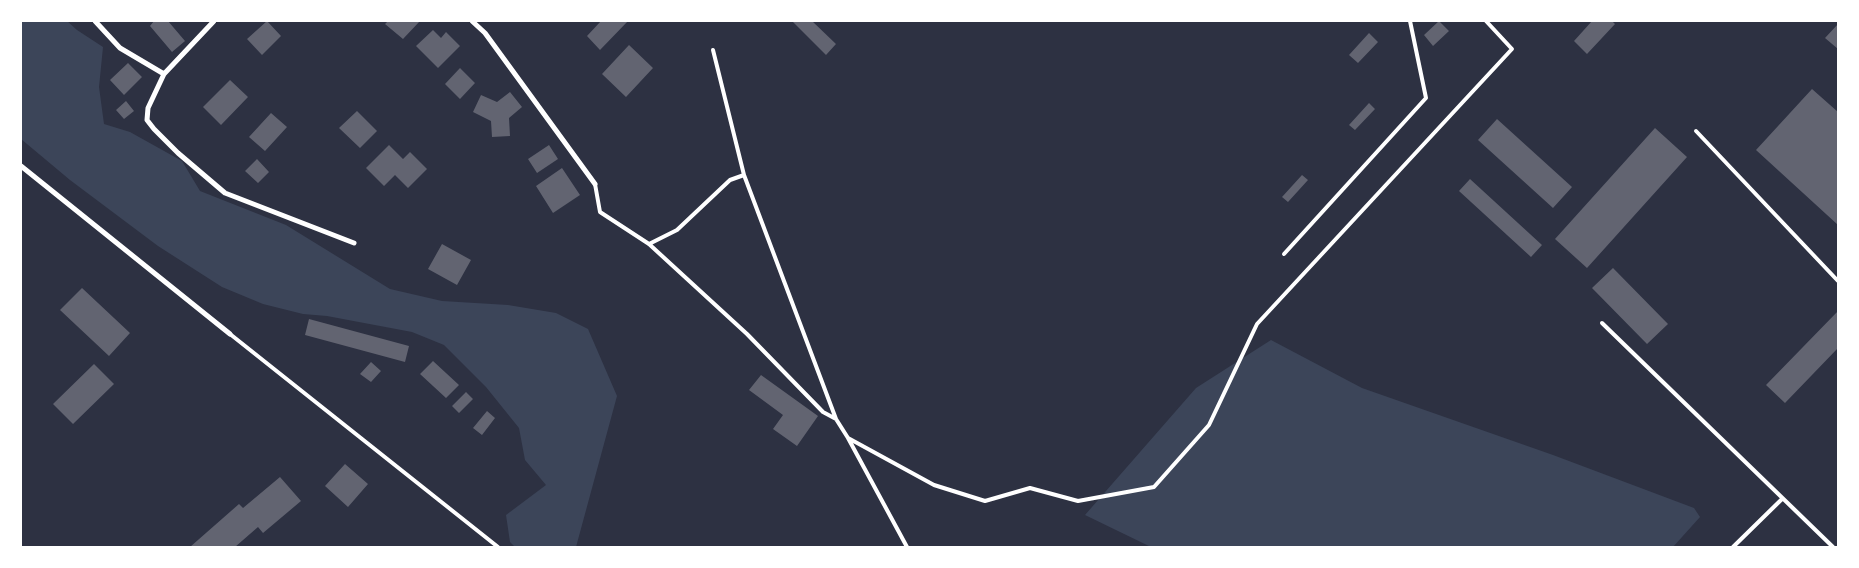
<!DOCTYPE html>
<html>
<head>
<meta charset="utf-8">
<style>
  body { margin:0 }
  #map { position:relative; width:1859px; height:568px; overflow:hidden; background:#2d3142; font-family:"IBM Plex Sans",sans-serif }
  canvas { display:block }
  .frame { position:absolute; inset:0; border:22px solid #fff; pointer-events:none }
</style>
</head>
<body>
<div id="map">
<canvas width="1859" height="568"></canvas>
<div class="frame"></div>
</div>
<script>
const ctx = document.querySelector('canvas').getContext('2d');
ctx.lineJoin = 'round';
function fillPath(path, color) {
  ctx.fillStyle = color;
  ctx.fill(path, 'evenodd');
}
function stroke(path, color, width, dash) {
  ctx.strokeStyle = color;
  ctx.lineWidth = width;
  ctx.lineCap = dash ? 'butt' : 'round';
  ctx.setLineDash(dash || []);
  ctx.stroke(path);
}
const green = new Path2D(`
  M 21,21 L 67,21 L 77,30 L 103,47 L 99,87 L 104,124 L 130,132 L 182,161 L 200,191 L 286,225 L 390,289 L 442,301 L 508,305 L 556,313 L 588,329 L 617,396 L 576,547 L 515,547 L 510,542 L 506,515 L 546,485 L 525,460 L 519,428 L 486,387 L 444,345 L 412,332 L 327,316 L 303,314 L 263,304 L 222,287 L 158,246 L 70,180 L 21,139 Z
  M 1271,340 L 1362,388 L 1553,455 L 1694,508 L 1700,517 L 1673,547 L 1151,547 L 1085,515 L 1196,388 Z`);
const building = new Path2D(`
  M 154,21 L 168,21 L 185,41 L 172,52 L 150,26 Z
  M 267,21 L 281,36 L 262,55 L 247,39 Z
  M 388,21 L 420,21 L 403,39 L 385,24 Z
  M 601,21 L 628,21 L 600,50 L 587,36 Z
  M 792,21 L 812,21 L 836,44 L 826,55 Z
  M 1439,21 L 1449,31 L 1433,46 L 1424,35 Z
  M 1592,21 L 1612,21 L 1615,24 L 1587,54 L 1574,41 Z
  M 1838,24 L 1838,49 L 1825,38 Z
  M 433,30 L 441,38 L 446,32 L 460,46 L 438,68 L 416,46 Z
  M 1369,33 L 1378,42 L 1358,63 L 1349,55 Z
  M 629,45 L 653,68 L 626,97 L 602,74 Z
  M 128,63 L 142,77 L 124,95 L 110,80 Z
  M 460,68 L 475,83 L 460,99 L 445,84 Z
  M 230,80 L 248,97 L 221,125 L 203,107 Z
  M 1812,89 L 1838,112 L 1838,225 L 1756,150 Z
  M 510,92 L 522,107 L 509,118 L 510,136 L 492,137 L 491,121 L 473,112 L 481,95 L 497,102 Z
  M 126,101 L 134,111 L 124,119 L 116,110 Z
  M 1369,103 L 1375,109 L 1355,130 L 1349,125 Z
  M 357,111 L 377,131 L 360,148 L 339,128 Z
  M 271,113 L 287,127 L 265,151 L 249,137 Z
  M 1497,119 L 1572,187 L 1553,208 L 1478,140 Z
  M 1655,128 L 1687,157 L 1587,268 L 1555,239 Z
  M 389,145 L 403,159 L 410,152 L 427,169 L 408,188 L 395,175 L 384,186 L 366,168 Z
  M 549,145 L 558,159 L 537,173 L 528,159 Z
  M 257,159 L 269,172 L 258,183 L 245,171 Z
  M 562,168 L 580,195 L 553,213 L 536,186 Z
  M 1302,175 L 1308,180 L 1288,202 L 1282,197 Z
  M 1470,179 L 1542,245 L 1531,257 L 1459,191 Z
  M 442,244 L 471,260 L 457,285 L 428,269 Z
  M 1613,268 L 1668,324 L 1647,344 L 1592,288 Z
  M 82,288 L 130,333 L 109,356 L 60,310 Z
  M 1838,311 L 1838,348 L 1785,403 L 1766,385 Z
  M 309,319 L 409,346 L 405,362 L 305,335 Z
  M 433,361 L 459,385 L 446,398 L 420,374 Z
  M 371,362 L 381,371 L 371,382 L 360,374 Z
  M 94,364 L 114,384 L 73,424 L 53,404 Z
  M 761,375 L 818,416 L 797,446 L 773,429 L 783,415 L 749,390 Z
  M 466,392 L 473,399 L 459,413 L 452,406 Z
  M 487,411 L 495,418 L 482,435 L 473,428 Z
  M 345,464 L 368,484 L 348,507 L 325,486 Z
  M 280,477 L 301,501 L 263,533 L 258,527 L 235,547 L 190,547 L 239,504 L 243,508 Z`);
const service = new Path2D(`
  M 713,50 L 744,175 L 836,419
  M 1696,131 L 1838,281
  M 595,184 L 600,212 L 649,244 L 747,334 L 823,412 L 836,419 L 848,438 L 934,485 L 985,501 L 1030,488 L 1078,501 L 1154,487 L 1209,425 L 1257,324 L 1512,49 L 1486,21
  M 649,244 L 677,230 L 730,180 L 744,175
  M 1284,254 L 1426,98 L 1410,21
  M 1602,323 L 1833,547
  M 230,334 L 498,547
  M 848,438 L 907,547
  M 1733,547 L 1782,499`);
const minor = new Path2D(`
  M 95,21 L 120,48 L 164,74 L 148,108 L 147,120 L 154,129 L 178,153 L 225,193 L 354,243
  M 472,21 L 485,33 L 595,184
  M 164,74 L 214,21
  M 21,166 L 230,334`);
fillPath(green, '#3c4559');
fillPath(building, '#626471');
stroke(service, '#fff', 4);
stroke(minor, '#fff', 5);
</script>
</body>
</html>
